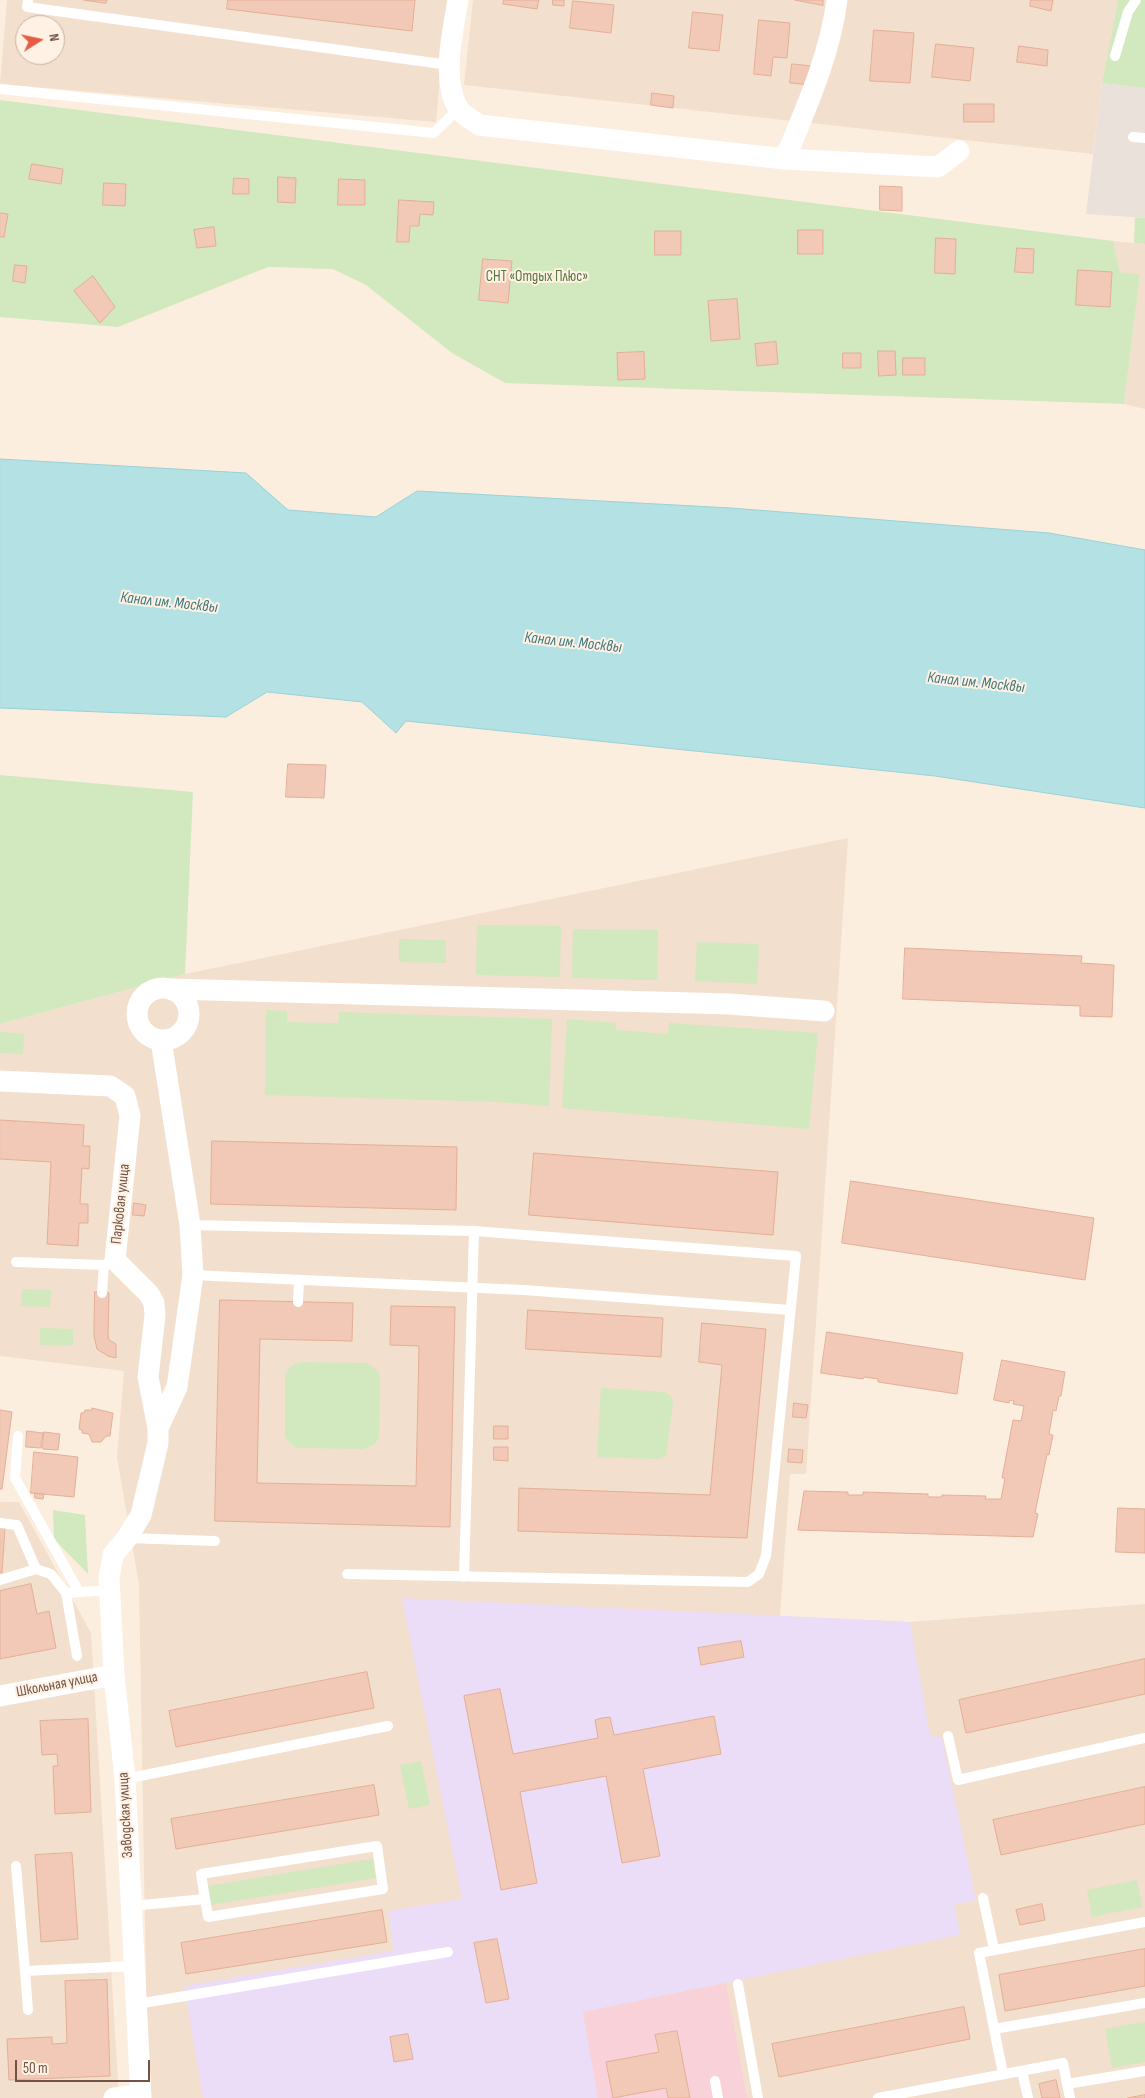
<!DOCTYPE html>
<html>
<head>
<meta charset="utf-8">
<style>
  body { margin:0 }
  #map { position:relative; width:1145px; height:2098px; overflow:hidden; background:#fceede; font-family:"Sofia Sans Condensed",sans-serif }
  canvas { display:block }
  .north { position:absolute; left:15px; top:15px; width:50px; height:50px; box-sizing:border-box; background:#fff2e4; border:1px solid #c6b2a5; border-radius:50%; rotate:80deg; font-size:14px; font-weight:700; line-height:20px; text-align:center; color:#715347 }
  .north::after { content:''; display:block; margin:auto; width:18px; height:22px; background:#e65c43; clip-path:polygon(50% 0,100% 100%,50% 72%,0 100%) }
  .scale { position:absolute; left:15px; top:2060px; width:135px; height:22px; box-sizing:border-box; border:2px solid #715347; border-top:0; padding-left:6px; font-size:15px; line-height:18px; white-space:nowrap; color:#715347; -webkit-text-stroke:4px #fff2e4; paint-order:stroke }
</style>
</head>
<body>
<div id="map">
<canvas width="1145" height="2098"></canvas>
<div class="north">N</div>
<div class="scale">50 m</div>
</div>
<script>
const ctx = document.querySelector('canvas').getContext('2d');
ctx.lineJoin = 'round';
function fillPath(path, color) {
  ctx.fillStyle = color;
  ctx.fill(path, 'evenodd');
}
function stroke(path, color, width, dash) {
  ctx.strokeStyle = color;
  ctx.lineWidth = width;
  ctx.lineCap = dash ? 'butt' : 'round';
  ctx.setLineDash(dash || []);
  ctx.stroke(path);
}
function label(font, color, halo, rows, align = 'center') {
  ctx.font = font + ' "Sofia Sans Condensed",sans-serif';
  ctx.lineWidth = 4;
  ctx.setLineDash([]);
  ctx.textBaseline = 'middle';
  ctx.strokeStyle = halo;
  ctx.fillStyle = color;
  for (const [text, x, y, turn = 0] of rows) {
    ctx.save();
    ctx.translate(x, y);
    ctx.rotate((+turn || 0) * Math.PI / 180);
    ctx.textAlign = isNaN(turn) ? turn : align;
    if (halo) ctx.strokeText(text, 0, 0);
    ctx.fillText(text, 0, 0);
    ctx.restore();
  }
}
const residential = new Path2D(`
  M 7,0 L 447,0 L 436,122 L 0,84 ZM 25,25 L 55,25 L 55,55 L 25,55 Z
  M 473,0 L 1118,0 L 1102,83 L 1093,154 L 464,85 Z
  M 1113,241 L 1145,244 L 1145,409 L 1124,404 L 1140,276 L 1120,272 Z
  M 848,838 L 806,1474 L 790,1474 L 780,1616 L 910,1622 L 1145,1604 L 1145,2098 L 148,2098 L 139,1584 L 117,1458 L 124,1371 L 0,1356 L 0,1024 L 185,974 Z
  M 0,1502 L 19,1502 L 91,1633 L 119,2098 L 0,2098 Z`);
const industrial = new Path2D(`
  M 1102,83 L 1145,88 L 1145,218 L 1086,214 Z`);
const education = new Path2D(`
  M 402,1598 L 910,1622 L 930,1735 L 942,1738 L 976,1900 L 954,1905 L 960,1935 L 583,2012 L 598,2098 L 203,2098 L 184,1986 L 394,1951 L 388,1911 L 462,1899 Z`);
const medical = new Path2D(`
  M 726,1983 L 747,2098 L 598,2098 L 583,2012 Z`);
const green = new Path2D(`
  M 1118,0 L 1145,0 L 1145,88 L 1102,83 Z
  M 0,100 L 1113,241 L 1120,272 L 1140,275 L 1124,404 L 505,383 L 452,353 L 366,285 L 333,269 L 268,267 L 118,327 L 0,317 Z
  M 1135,218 L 1145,218 L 1145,244 L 1134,243 Z
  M 0,775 L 193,792 L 185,974 L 0,1024 Z
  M 477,925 L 561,926 L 560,977 L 476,975 Z
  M 573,929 L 658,930 L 657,980 L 572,978 Z
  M 399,939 L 446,940 L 446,963 L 399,962 Z
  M 697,942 L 759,944 L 757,984 L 695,981 Z
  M 266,1010 L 287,1011 L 287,1022 L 338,1023 L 339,1012 L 552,1019 L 549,1106 L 498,1102 L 265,1095 Z
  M 567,1019 L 616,1023 L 616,1030 L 668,1034 L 669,1023 L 818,1033 L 809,1129 L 562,1108 Z
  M 0,1032 L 24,1034 L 23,1054 L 0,1053 Z
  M 22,1289 L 51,1290 L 50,1307 L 21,1306 Z
  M 40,1328 L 73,1329 L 73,1346 L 40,1345 Z
  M 300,1362 L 366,1363 L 378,1371 L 380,1378 L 379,1437 L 374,1445 L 364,1449 L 298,1448 L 293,1446 L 285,1437 L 285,1374 L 291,1366 Z
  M 601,1388 L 665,1392 L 672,1397 L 673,1402 L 666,1456 L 657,1459 L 597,1457 Z
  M 53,1510 L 85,1515 L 88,1574 L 54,1539 Z
  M 421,1761 L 430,1805 L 409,1809 L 400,1765 Z
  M 373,1859 L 376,1878 L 210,1905 L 207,1886 Z
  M 1137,1880 L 1142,1907 L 1092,1917 L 1087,1890 Z
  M 1145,2022 L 1145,2062 L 1112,2068 L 1105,2029 Z`);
const water = new Path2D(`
  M 0,459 L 246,473 L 288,510 L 376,517 L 417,491 L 731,508 L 1049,533 L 1145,550 L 1145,808 L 935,776 L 406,721 L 396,733 L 362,702 L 267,692 L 226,717 L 0,708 Z`);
const building = new Path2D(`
  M 84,0 L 107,0 L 106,3 Z
  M 228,0 L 415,0 L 412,31 L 227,9 Z
  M 504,0 L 539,0 L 537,9 L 503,4 Z
  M 553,0 L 564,0 L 564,6 L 553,5 Z
  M 795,0 L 823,0 L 823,5 Z
  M 1031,0 L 1053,0 L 1051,11 L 1030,6 Z
  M 573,1 L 614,5 L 611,33 L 570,28 Z
  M 693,12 L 723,15 L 719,51 L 689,48 Z
  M 759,20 L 790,23 L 787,58 L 773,57 L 771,76 L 754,74 Z
  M 874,30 L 914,33 L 910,83 L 870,81 Z
  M 936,44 L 974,48 L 970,81 L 932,77 Z
  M 1019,46 L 1048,50 L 1047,66 L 1017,62 Z
  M 792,64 L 812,66 L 811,85 L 790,83 Z
  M 652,93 L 674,96 L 673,108 L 651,105 Z
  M 964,104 L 994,104 L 994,122 L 964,122 Z
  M 32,164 L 63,169 L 61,184 L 29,179 Z
  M 278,177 L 296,178 L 295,203 L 278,202 Z
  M 234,178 L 249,179 L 249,194 L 233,194 Z
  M 339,179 L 365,180 L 365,205 L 338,205 Z
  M 104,183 L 126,184 L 125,206 L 103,205 Z
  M 880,186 L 902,187 L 902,211 L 880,210 Z
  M 399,200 L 434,202 L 433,215 L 420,214 L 419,226 L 410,226 L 409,242 L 397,242 Z
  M 0,213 L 8,214 L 4,237 L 0,237 Z
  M 214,227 L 216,246 L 197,248 L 194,230 Z
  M 798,230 L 823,230 L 823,254 L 798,254 Z
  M 655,231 L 681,231 L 681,255 L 655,255 Z
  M 936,238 L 956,239 L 955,274 L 935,273 Z
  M 1017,248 L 1034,249 L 1033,273 L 1015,272 Z
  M 483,259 L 512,261 L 508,303 L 479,300 Z
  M 15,265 L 27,266 L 25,283 L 13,281 Z
  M 1078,270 L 1112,272 L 1110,307 L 1076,305 Z
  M 93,276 L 115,307 L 100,323 L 74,291 Z
  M 737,299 L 740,339 L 711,341 L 708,301 Z
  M 776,342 L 778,364 L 757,366 L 755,344 Z
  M 878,351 L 895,351 L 896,375 L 879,376 Z
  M 644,352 L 645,379 L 618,380 L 617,353 Z
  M 843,353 L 861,353 L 861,368 L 843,368 Z
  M 903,358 L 925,358 L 925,375 L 903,375 Z
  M 288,764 L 326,765 L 324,798 L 286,797 Z
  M 905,948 L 1082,956 L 1081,963 L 1114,965 L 1112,1017 L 1080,1016 L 1080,1006 L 903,999 Z
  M 0,1120 L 84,1125 L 83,1146 L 90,1146 L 89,1169 L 82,1168 L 80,1204 L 88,1204 L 88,1223 L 79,1223 L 78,1246 L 47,1244 L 51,1162 L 0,1159 Z
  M 212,1141 L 457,1147 L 456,1210 L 211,1204 Z
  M 534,1153 L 778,1172 L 773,1235 L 529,1215 Z
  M 851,1181 L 1094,1218 L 1085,1280 L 842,1243 Z
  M 134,1203 L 146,1205 L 144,1216 L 133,1215 Z
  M 95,1292 L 109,1293 L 108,1336 L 109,1340 L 116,1344 L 116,1358 L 108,1356 L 97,1349 L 94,1336 Z
  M 220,1300 L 353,1303 L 352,1341 L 260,1339 L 257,1483 L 416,1486 L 419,1346 L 390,1345 L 391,1306 L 455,1307 L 450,1527 L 215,1521 Z
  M 528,1310 L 663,1318 L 661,1357 L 526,1349 Z
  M 702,1323 L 766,1329 L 747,1538 L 518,1531 L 519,1488 L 710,1495 L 722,1365 L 699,1362 Z
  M 827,1332 L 963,1353 L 957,1394 L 878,1382 L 878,1379 L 864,1377 L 863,1379 L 821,1373 Z
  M 1002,1360 L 1065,1372 L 1061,1396 L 1059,1396 L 1056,1411 L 1053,1410 L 1049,1434 L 1053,1435 L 1049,1455 L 1047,1454 L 1035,1513 L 1038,1514 L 1033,1537 L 798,1530 L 804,1491 L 848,1492 L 848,1495 L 863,1495 L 863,1492 L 928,1494 L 928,1497 L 942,1497 L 942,1495 L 986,1496 L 985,1499 L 1001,1499 L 1005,1478 L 1002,1478 L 1013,1420 L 1021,1421 L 1024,1406 L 1013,1404 L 1014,1401 L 1010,1400 L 1009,1403 L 994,1400 Z
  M 794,1403 L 808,1405 L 806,1418 L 793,1417 Z
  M 92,1408 L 113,1413 L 110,1436 L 106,1436 L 101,1442 L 92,1442 L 89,1434 L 82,1433 L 82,1430 L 79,1429 L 81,1413 L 84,1413 L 85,1410 L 92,1410 Z
  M 0,1410 L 12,1412 L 2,1489 L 0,1489 Z
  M 494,1426 L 508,1426 L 508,1439 L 494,1439 Z
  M 27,1431 L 43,1433 L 41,1448 L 26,1447 Z
  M 44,1432 L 60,1434 L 58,1450 L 43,1449 Z
  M 494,1447 L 508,1447 L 508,1461 L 494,1460 Z
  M 789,1449 L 803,1450 L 802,1463 L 788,1462 Z
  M 34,1452 L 78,1457 L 74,1497 L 31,1493 Z
  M 35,1493 L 44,1494 L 43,1499 L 35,1498 Z
  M 1118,1508 L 1145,1509 L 1145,1553 L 1116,1552 Z
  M 0,1527 L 5,1527 L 2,1573 L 0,1572 Z
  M 31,1584 L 37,1614 L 49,1611 L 56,1648 L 0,1659 L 0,1591 Z
  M 741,1641 L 744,1657 L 701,1665 L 698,1648 Z
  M 1145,1659 L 1145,1694 L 966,1733 L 959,1700 Z
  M 367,1672 L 374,1708 L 176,1747 L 169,1711 Z
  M 500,1689 L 513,1754 L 598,1738 L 595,1720 L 602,1718 L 610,1717 L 614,1735 L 714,1716 L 721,1754 L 643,1769 L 660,1856 L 622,1863 L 606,1776 L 520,1792 L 537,1883 L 501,1890 L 464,1696 Z
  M 88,1719 L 91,1812 L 55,1814 L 53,1766 L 58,1766 L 57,1754 L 42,1755 L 40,1721 Z
  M 374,1785 L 379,1815 L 176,1849 L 171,1819 Z
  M 1145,1787 L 1145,1824 L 1001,1855 L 993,1820 Z
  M 72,1853 L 78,1939 L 41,1942 L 35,1855 Z
  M 1042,1904 L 1045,1920 L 1020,1925 L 1016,1910 Z
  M 382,1910 L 387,1942 L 186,1974 L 181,1943 Z
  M 497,1939 L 509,1999 L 486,2003 L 474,1943 Z
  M 1145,1949 L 1145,1986 L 1005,2011 L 999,1975 Z
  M 107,1980 L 110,2076 L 9,2080 L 7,2039 L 52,2037 L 52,2044 L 67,2043 L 65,1981 Z
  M 964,2007 L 970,2039 L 779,2077 L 772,2044 Z
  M 677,2031 L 690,2098 L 668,2098 L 666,2088 L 613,2098 L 606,2062 L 659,2052 L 655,2035 Z
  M 408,2034 L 413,2059 L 394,2062 L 390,2037 Z
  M 1056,2080 L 1060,2098 L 1042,2098 L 1039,2084 Z
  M 1145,2095 L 1145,2098 L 1128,2098 Z`);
const service = new Path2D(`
  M 28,0 L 27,7 L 449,65
  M 1115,56 L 1128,12 L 1136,0
  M 0,89 L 434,133 L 458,109
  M 1133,137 L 1145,138
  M 190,1225 L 474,1231 L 464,1577
  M 16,1262 L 104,1265 L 115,1260
  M 193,1275 L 524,1290 L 790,1310
  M 102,1293 L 104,1265
  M 298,1302 L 299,1280
  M 18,1436 L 15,1478 L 79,1592
  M 0,1523 L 17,1525 L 36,1569
  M 127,1538 L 215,1541
  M 347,1574 L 748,1582 L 759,1574 L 766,1556 L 796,1256 L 474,1231
  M 0,1580 L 36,1569 L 51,1574 L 66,1593 L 109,1590
  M 66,1593 L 77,1656
  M 948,1736 L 958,1780 L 1145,1738
  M 125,1779 L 388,1726
  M 377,1846 L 383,1889 L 208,1917 L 201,1874 Z
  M 16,1866 L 25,1971
  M 983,1898 L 994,1949
  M 131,1906 L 205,1899
  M 738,1984 L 758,2098
  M 137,2004 L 448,1952
  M 28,2010 L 25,1971 L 135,1966
  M 994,2029 L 1145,2003
  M 1022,2071 L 1028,2098
  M 1003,2074 L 979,1953 L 1145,1922
  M 715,2081 L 718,2098
  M 1067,2084 L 1070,2098
  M 878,2098 L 1063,2063 L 1067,2084 L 1145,2071`);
const minor = new Path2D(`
  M 458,0 C 453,31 441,79 458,108 C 461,114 473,120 479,125 L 785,159 L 938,167 L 959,151
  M 785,159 C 806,108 830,55 837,0
  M137 1014a26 26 0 1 1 52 0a26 26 0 1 1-52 0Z
  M 171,989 L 729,1004 L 824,1011
  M 0,1081 L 110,1086 L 125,1096 L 130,1116 L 115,1260 L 149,1294 L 154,1303 L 155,1315 L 148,1377 L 158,1428 L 158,1443 L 141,1515 L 127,1538 L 113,1555 L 109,1578 L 114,1675 L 125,1779 L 141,2098
  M 158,1428 L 177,1387 L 193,1275 L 190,1225 L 161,1040
  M 0,1696 L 114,1675
  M 114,2098 L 141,2095`);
const parkNames = [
  ["СНТ «Отдых Плюс»",537,277]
];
const streetNames = [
  ["Парковая улица",121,1204,-84],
  ["Школьная улица",57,1685,-11],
  ["Заводская улица",126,1815,-93]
];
const waterNames = [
  ["Канал им. Москвы",169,603,6],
  ["Канал им. Москвы",573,643,6],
  ["Канал им. Москвы",976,683,6]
];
fillPath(residential, '#f3dfcd');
fillPath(industrial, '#eae1db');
fillPath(education, '#ebdcf7');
fillPath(medical, '#f9d2d9');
fillPath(green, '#d2e8be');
fillPath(water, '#b4e1e4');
stroke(water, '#9ad1d6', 1);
fillPath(building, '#f1c9b6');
stroke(building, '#e3af97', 1);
stroke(service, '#fff', 10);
stroke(minor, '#fff', 21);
label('15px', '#547840', '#fff2e4', parkNames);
label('15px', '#715347', '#fff2e4', streetNames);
label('italic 16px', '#3f787e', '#fff2e4', waterNames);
</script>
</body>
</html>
